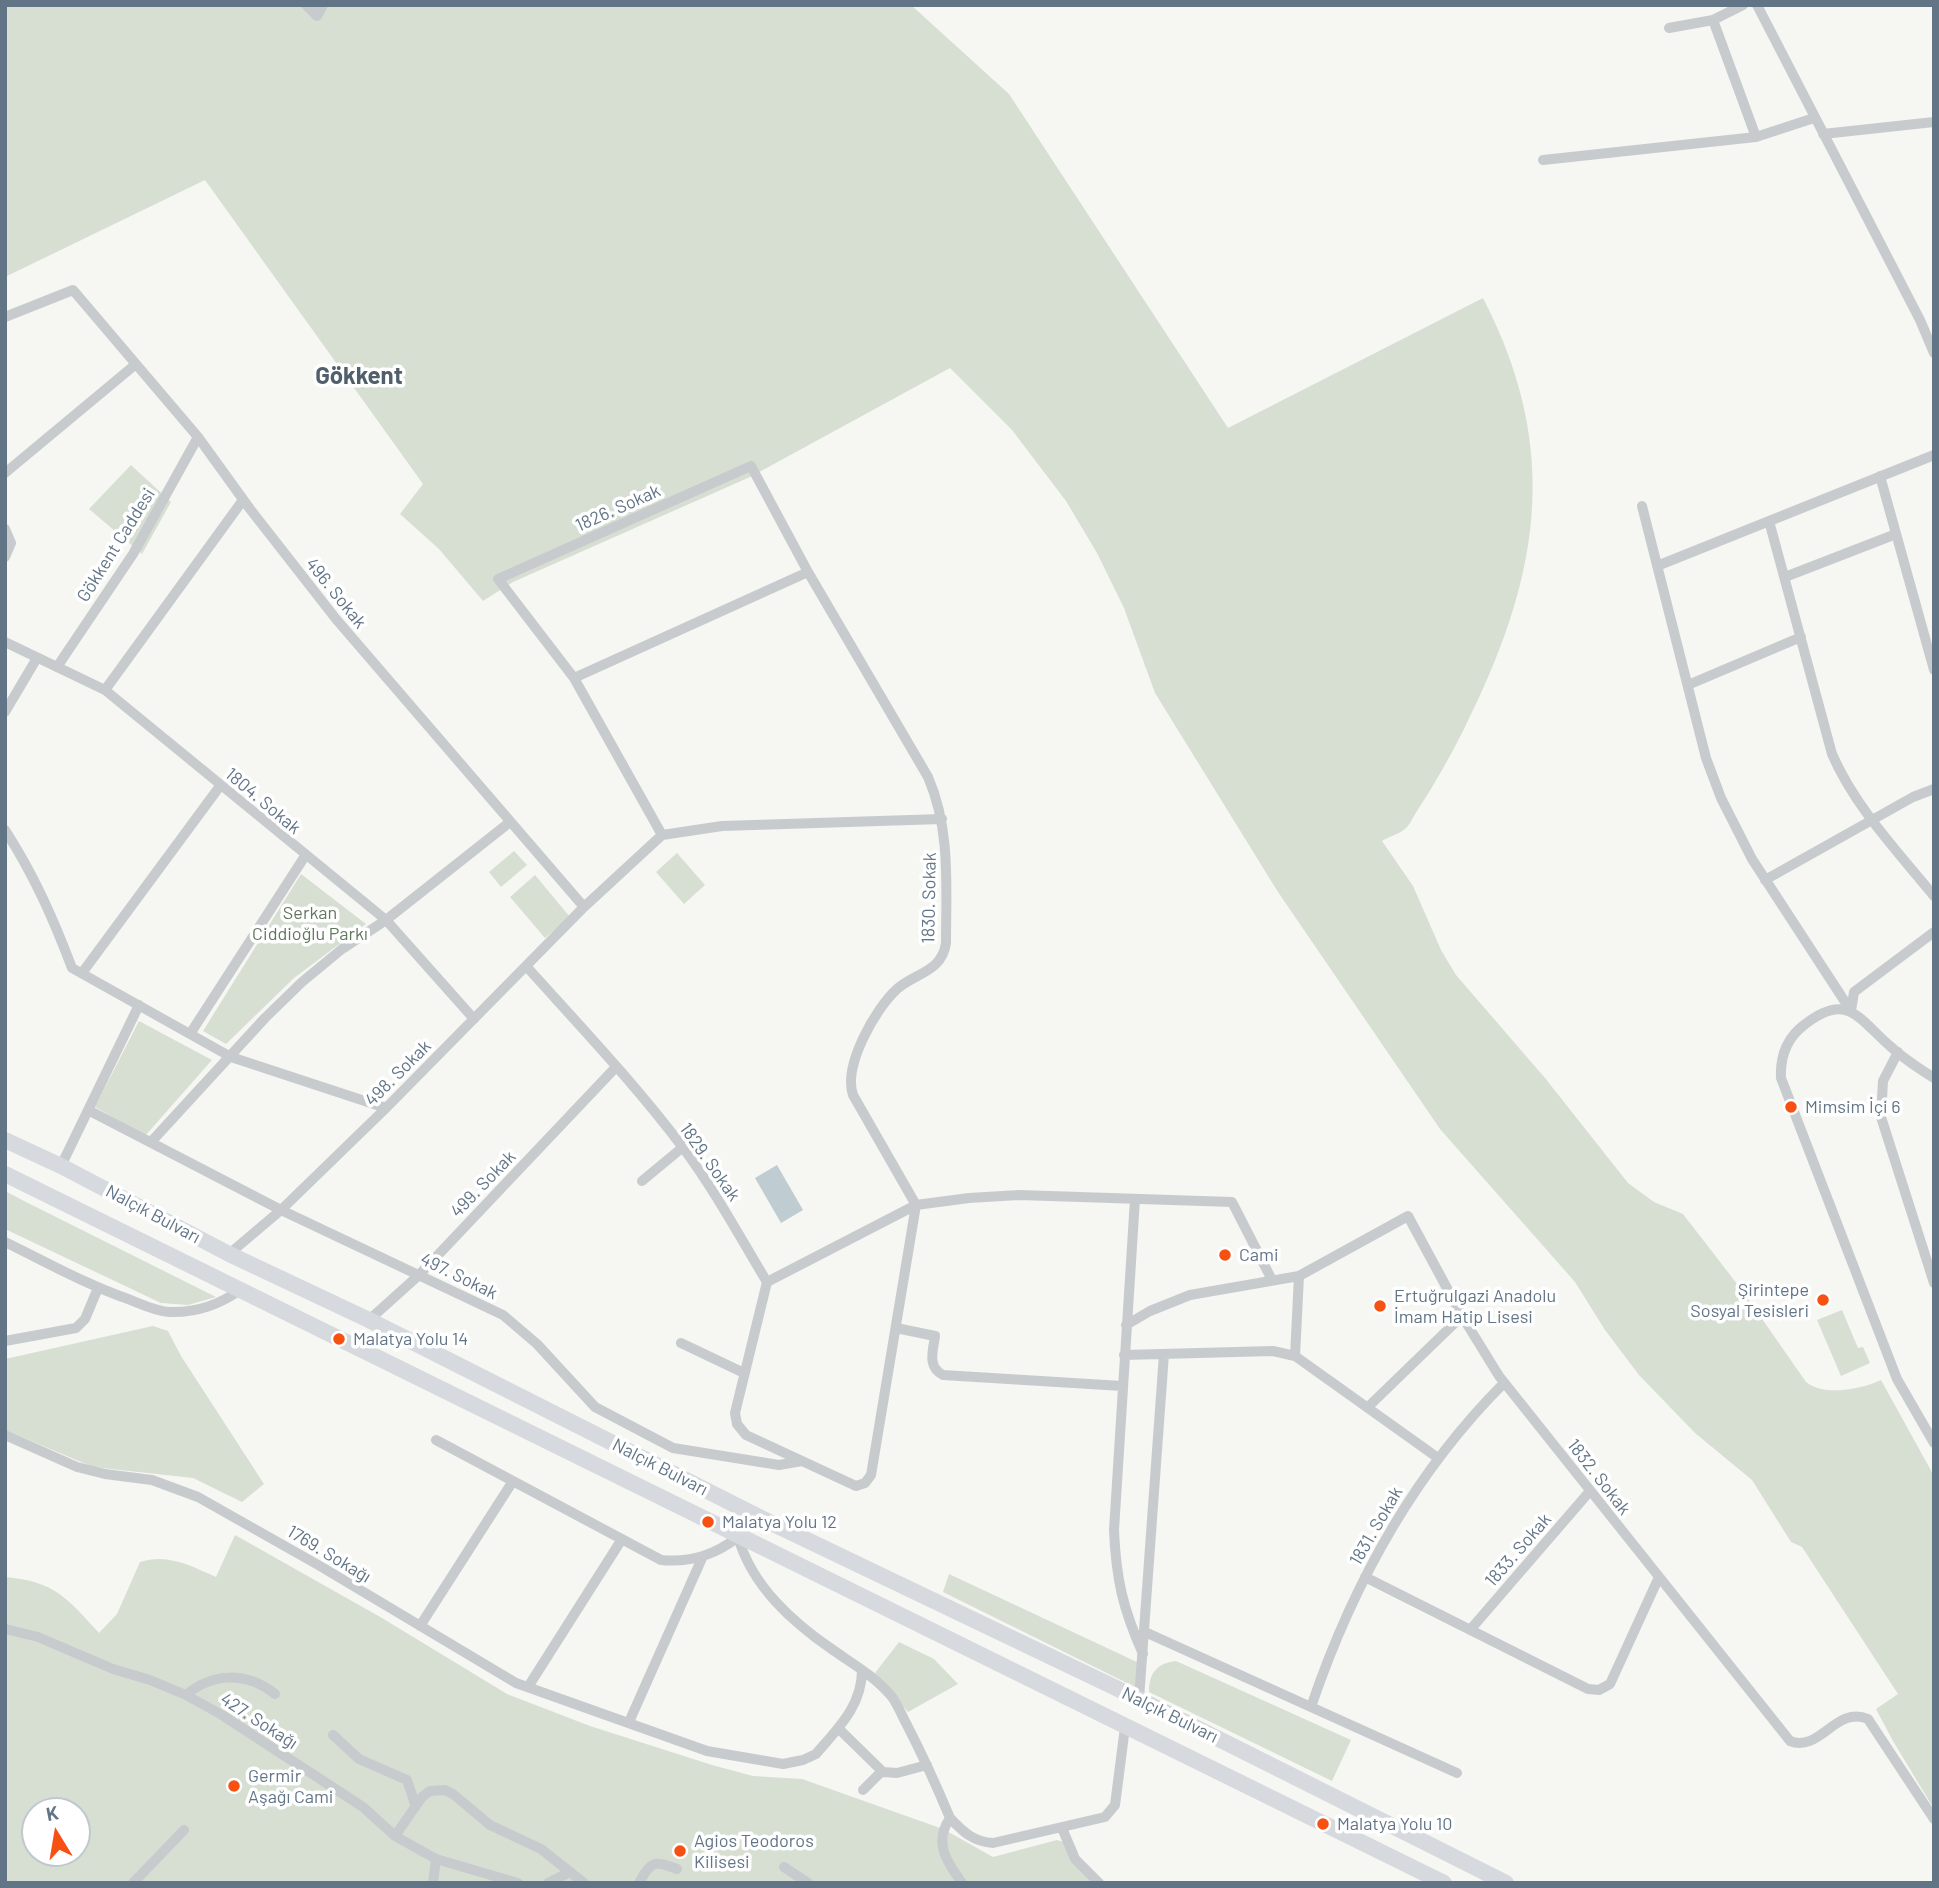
<!DOCTYPE html>
<html>
<head>
<meta charset="utf-8">
<style>
  body { margin:0 }
  #map { position:relative; width:1939px; height:1888px; overflow:hidden; background:#f6f6f2; font-family:Barlow,sans-serif }
  canvas { display:block }
  .frame { position:absolute; inset:0; border:7px solid #627587; pointer-events:none }
  .north { position:absolute; left:21px; top:1797px; width:70px; height:70px; box-sizing:border-box; background:#fff; border:2px solid #c0c8cf; border-radius:50%; rotate:349deg; font-size:19px; font-weight:700; line-height:28px; text-align:center; color:#627587 }
  .north::after { content:''; display:block; margin:auto; width:24px; height:32px; background:#f65013; clip-path:polygon(50% 0,100% 100%,50% 72%,0 100%) }
</style>
</head>
<body>
<div id="map">
<canvas width="1939" height="1888"></canvas>
<div class="frame"></div>
<div class="north">K</div>
</div>
<script>
const ctx = document.querySelector('canvas').getContext('2d');
ctx.lineJoin = 'round';
function fillPath(path, color) {
  ctx.fillStyle = color;
  ctx.fill(path, 'evenodd');
}
function stroke(path, color, width, dash) {
  ctx.strokeStyle = color;
  ctx.lineWidth = width;
  ctx.lineCap = dash ? 'butt' : 'round';
  ctx.setLineDash(dash || []);
  ctx.stroke(path);
}
function label(font, color, halo, rows, align = 'center') {
  ctx.font = font + ' Barlow,sans-serif';
  ctx.lineWidth = 7;
  ctx.setLineDash([]);
  ctx.textBaseline = 'middle';
  ctx.strokeStyle = halo;
  ctx.fillStyle = color;
  for (const [text, x, y, turn = 0] of rows) {
    ctx.save();
    ctx.translate(x, y);
    ctx.rotate((+turn || 0) * Math.PI / 180);
    ctx.textAlign = isNaN(turn) ? turn : align;
    if (halo) ctx.strokeText(text, 0, 0);
    ctx.fillText(text, 0, 0);
    ctx.restore();
  }
}
const green = new Path2D(`
  M 5,5 L 911,5 L 1009,94 L 1228,428 L 1483,298 C 1563,453 1539,579 1464,729 C 1450,757 1434,785 1417,811 C 1413,817 1410,825 1405,829 C 1399,834 1388,837 1382,841 L 1413,886 L 1441,950 L 1456,975 L 1545,1078 L 1628,1183 L 1654,1202 L 1683,1214 L 1744,1293 L 1806,1382 C 1824,1397 1861,1389 1881,1380 L 1934,1476 L 1934,1809 L 1893,1741 L 1876,1709 L 1898,1694 L 1802,1547 L 1791,1542 L 1752,1480 L 1695,1433 L 1639,1375 L 1605,1330 L 1575,1282 L 1440,1129 L 1278,892 L 1155,693 L 1124,608 L 1097,553 L 1066,501 L 1012,430 L 950,368 L 750,477 L 513,582 L 483,601 L 439,549 L 400,514 L 423,484 L 205,180 L 5,277 Z
  M 131,465 L 171,502 L 142,554 L 89,509 Z
  M 514,851 L 527,865 L 501,887 L 489,872 Z
  M 677,853 L 705,885 L 684,904 L 656,872 Z
  M 301,874 L 366,924 L 294,978 L 226,1044 L 203,1031 Z
  M 535,875 L 570,917 L 545,938 L 510,897 Z
  M 139,1021 L 212,1060 L 145,1136 L 95,1107 Z
  M 5,1191 L 26,1202 L 216,1297 L 188,1305 L 161,1303 L 5,1229 Z
  M 1842,1310 L 1858,1348 L 1863,1347 L 1870,1363 L 1841,1376 L 1817,1320 Z
  M 153,1326 L 168,1331 L 181,1356 L 264,1484 L 242,1502 L 193,1478 L 93,1467 L 5,1430 L 5,1359 Z
  M 235,1535 L 382,1618 L 507,1694 L 590,1726 L 712,1765 L 753,1776 L 802,1779 L 943,1829 L 993,1857 L 1057,1840 L 1075,1846 L 1079,1857 L 1105,1883 L 5,1883 L 5,1577 C 55,1581 68,1599 99,1633 L 117,1614 L 140,1562 C 168,1553 191,1566 216,1577 ZM 35,1811 L 77,1811 L 77,1853 L 35,1853 Z
  M 949,1574 L 1139,1663 L 1135,1687 L 943,1592 Z
  M 899,1642 L 934,1659 L 958,1684 L 908,1712 L 875,1673 Z
  M 1176,1661 L 1351,1740 L 1332,1781 L 1149,1692 C 1149,1673 1157,1663 1176,1661 Z`);
const water = new Path2D(`
  M 777,1165 L 803,1210 L 781,1223 L 755,1178 Z`);
const minor = new Path2D(`
  M 306,5 L 317,16 L 323,5
  M 1757,5 L 1920,320 L 1934,353
  M 1713,20 L 1756,137
  M 1669,28 L 1713,20 L 1743,5
  M 1823,134 L 1934,122
  M 1543,160 L 1756,137 L 1814,118
  M 5,317 L 73,290 L 198,437 L 250,509 L 336,619 L 584,907
  M 751,466 L 808,572 L 574,678 L 498,579 Z
  M 5,473 L 136,364
  M 1880,476 L 1934,670
  M 1642,506 L 1706,758 L 1721,798 L 1752,859 L 1851,1011
  M 1769,521 L 1832,754 C 1855,807 1898,852 1934,896
  M 5,529 L 11,543 L 5,557
  M 1657,566 L 1934,455
  M 1785,577 L 1896,534
  M 5,642 L 105,690 L 386,920 L 474,1019
  M 57,667 L 133,554 L 198,437
  M 574,678 L 662,835
  M 1688,685 L 1801,637
  M 105,690 L 243,500
  M 5,712 L 37,658
  M 5,830 C 34,875 53,918 72,968 L 231,1057 L 386,1108
  M 1765,880 L 1913,797 L 1934,789
  M 526,966 C 580,1026 636,1085 684,1149 C 715,1191 740,1237 767,1282 L 735,1413 L 737,1424 L 746,1435 L 856,1486 L 865,1483 L 871,1475 L 916,1205 L 853,1095 C 843,1066 875,1009 897,989 C 915,973 942,972 946,943 C 946,887 951,830 928,777 L 808,572
  M 82,973 L 220,786
  M 1851,1011 L 1854,992 L 1934,932
  M 190,1034 L 305,856
  M 1898,1052 L 1883,1081 L 1881,1117 L 1934,1283
  M 1934,1078 C 1918,1068 1903,1058 1890,1046 C 1858,1018 1847,991 1804,1025 C 1787,1038 1780,1057 1781,1078 L 1897,1379 L 1934,1443
  M 88,1110 L 281,1210 L 503,1315 L 537,1344 L 595,1407 L 673,1448 L 779,1465 L 802,1461
  M 151,1142 L 265,1018 L 302,982 L 342,949 L 386,920 L 510,822
  M 61,1166 L 139,1005
  M 642,1181 L 683,1147
  M 1135,1199 L 1114,1530 C 1116,1579 1123,1609 1143,1654
  M 5,1242 C 46,1262 85,1284 128,1299 C 141,1304 155,1311 169,1312 C 195,1313 219,1305 240,1290
  M 229,1254 L 281,1210 L 386,1108 L 584,907 L 662,835 L 722,826 L 942,819
  M 767,1282 L 916,1205 L 969,1198 L 1019,1195 L 1232,1202 L 1272,1280
  M 369,1320 L 419,1275 L 616,1067
  M 1126,1325 L 1150,1311 L 1190,1295 L 1299,1276 L 1408,1216 L 1462,1316 L 1499,1376 L 1790,1741 C 1820,1753 1836,1705 1868,1719 L 1934,1819
  M 896,1328 L 935,1336 C 933,1351 927,1367 943,1375 L 1122,1386
  M 5,1341 L 76,1328 L 85,1319 L 98,1288
  M 681,1343 L 744,1373
  M 1124,1355 L 1273,1351 L 1295,1356 L 1438,1458
  M 1295,1356 L 1299,1276
  M 1369,1406 L 1462,1316
  M 5,1435 L 77,1467 L 105,1474 L 152,1480 L 198,1497 L 320,1566 L 516,1683 L 707,1751 L 783,1764 L 803,1760 L 816,1754 C 838,1728 862,1706 862,1670
  M 436,1440 L 661,1560 C 691,1563 715,1555 738,1537 C 752,1586 792,1622 833,1650 C 853,1664 876,1677 892,1697 C 898,1705 902,1716 907,1725 C 923,1756 937,1787 950,1818 C 933,1843 947,1862 962,1883
  M 1365,1577 L 1588,1689 L 1599,1690 L 1610,1684 L 1659,1577
  M 420,1626 L 513,1481
  M 5,1629 L 38,1637 L 113,1669 L 150,1680 L 186,1695 L 222,1715 L 363,1807 L 395,1836 L 436,1859 L 518,1883
  M 1470,1630 L 1590,1491
  M 1145,1632 L 1457,1773
  M 528,1687 L 622,1539
  M 186,1695 C 213,1672 247,1672 275,1694
  M 1139,1699 L 1164,1354
  M 1311,1707 C 1352,1586 1413,1474 1504,1383
  M 629,1722 L 703,1556
  M 838,1728 L 883,1772 L 897,1773 L 927,1765
  M 333,1735 L 359,1759 L 407,1780 L 415,1804
  M 863,1790 L 882,1771
  M 950,1818 C 963,1832 974,1842 993,1843 L 1105,1817 L 1115,1805 L 1125,1727
  M 1062,1828 L 1075,1859 L 1099,1883
  M 395,1836 L 422,1797 L 430,1791 L 445,1790 L 453,1794 L 490,1825 L 541,1849 L 584,1883
  M 784,1867 L 808,1883
  M 133,1883 L 184,1830
  M 433,1883 L 436,1859
  M 548,1883 L 570,1872
  M 639,1883 C 651,1861 654,1860 677,1869`);
const trunk = new Path2D(`
  M 5,1140 L 61,1166 L 229,1254 L 369,1320 L 761,1518 L 1139,1699 L 1506,1883
  M 5,1174 L 1444,1883`);
const markers = [
  [1791,1107,7,"#f65013"],
  [1225,1255,7,"#f65013"],
  [1823,1300,7,"#f65013"],
  [1380,1306,7,"#f65013"],
  [339,1339,7,"#f65013"],
  [708,1522,7,"#f65013"],
  [234,1786,7,"#f65013"],
  [1323,1824,7,"#f65013"],
  [680,1851,7,"#f65013"]
];
const streetNames = [
  ["1826. Sokak",618,508,-24],
  ["Gökkent Caddesi",116,545,-58],
  ["496. Sokak",336,593,51],
  ["1804. Sokak",263,801,40],
  ["1830. Sokak",929,898,-89],
  ["498. Sokak",398,1073,-45],
  ["1829. Sokak",710,1162,55],
  ["499. Sokak",483,1184,-46],
  ["Nalçık Bulvarı",153,1214,28],
  ["497. Sokak",459,1276,26],
  ["Nalçık Bulvarı",660,1467,27],
  ["1832. Sokak",1599,1477,52],
  ["1831. Sokak",1376,1526,-60],
  ["1833. Sokak",1518,1550,-49],
  ["1769. Sokağı",329,1554,31],
  ["Nalçık Bulvarı",1170,1715,26],
  ["427. Sokağı",259,1721,33]
];
const parkNames = [
  ["Serkan",310,913],
  ["Ciddioğlu Parkı",310,934]
];
const poiNames = [
  ["Mimsim İçi 6",1805,1107],
  ["Cami",1239,1255],
  ["Şirintepe",1809,1290,"right"],
  ["Sosyal Tesisleri",1809,1311,"right"],
  ["Ertuğrulgazi Anadolu",1394,1296],
  ["İmam Hatip Lisesi",1394,1317],
  ["Malatya Yolu 14",353,1339],
  ["Malatya Yolu 12",722,1522],
  ["Germir",248,1776],
  ["Aşağı Cami",248,1797],
  ["Malatya Yolu 10",1337,1824],
  ["Agios Teodoros",694,1841],
  ["Kilisesi",694,1862]
];
const districtNames = [
  ["Gökkent",359,376]
];
fillPath(green, '#d7dfd3');
fillPath(water, '#bfccd1');
stroke(minor, '#c8cbce', 10);
stroke(trunk, '#d6dadf', 16);
for (const [x, y, r, color] of markers) {
  const dot = new Path2D();
  dot.arc(x, y, r, 0, 2 * Math.PI);
  ctx.fillStyle = color;
  ctx.fill(dot);
  stroke(dot, '#fff', 2.5);
}
label('18px', '#627587', '#fff', streetNames);
label('18px', '#62785e', '#fff', parkNames);
label('18px', '#627587', '#fff', poiNames, 'left');
label('bold 24px', '#515e6b', '#fff', districtNames);
</script>
</body>
</html>
